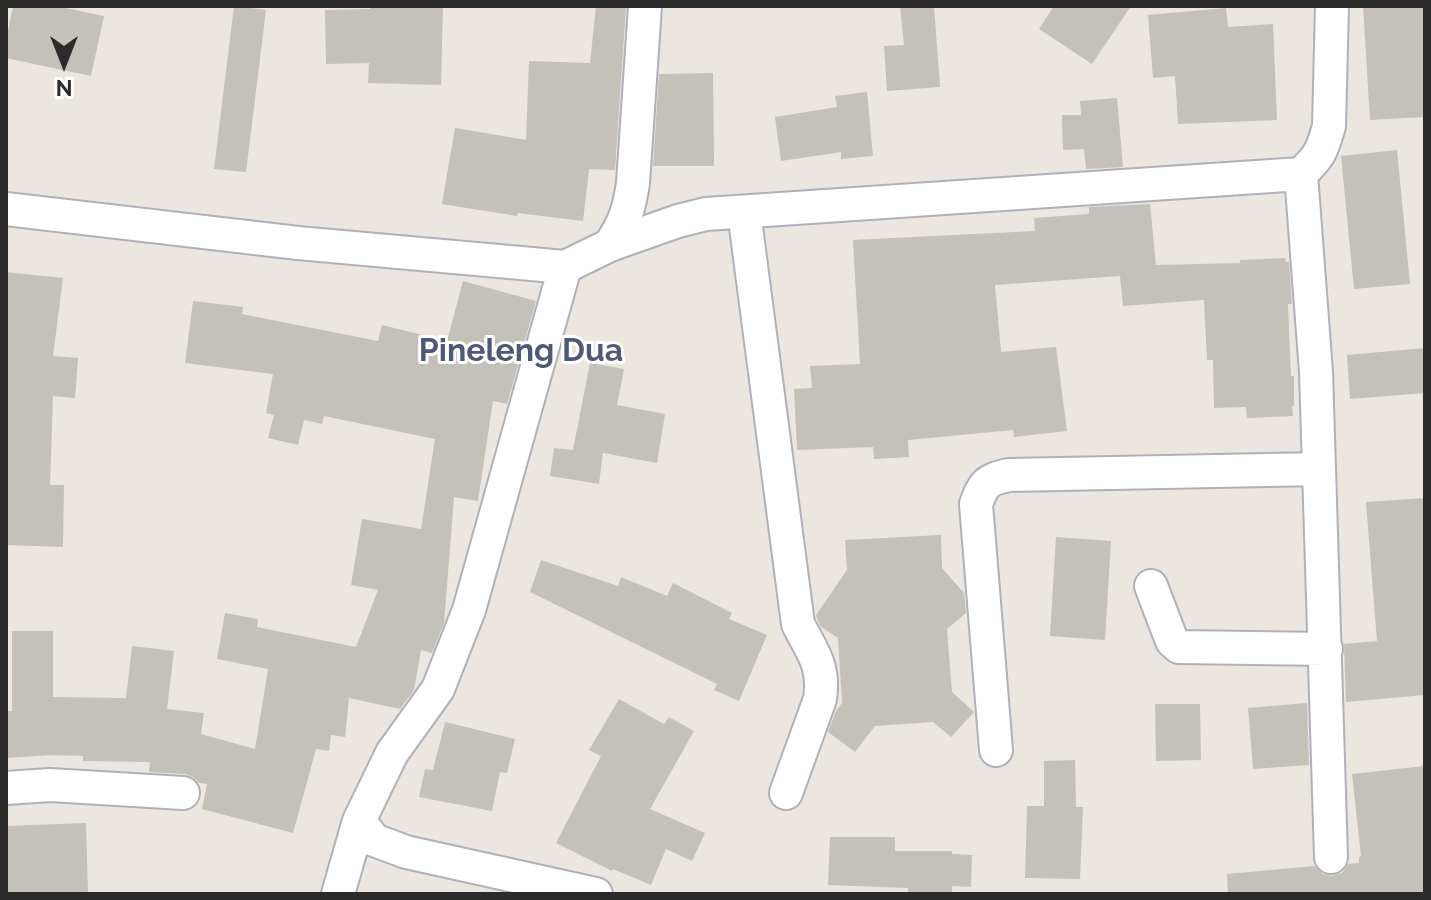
<!DOCTYPE html>
<html>
<head>
<meta charset="utf-8">
<style>
  body { margin:0 }
  #map { position:relative; width:1431px; height:900px; overflow:hidden; background:#ebe6df; font-family:Raleway,sans-serif }
  canvas { display:block }
  .frame { position:absolute; inset:0; border:8px solid #2b2b2b; pointer-events:none }
  .north { position:absolute; left:24px; top:24px; width:80px; height:80px; -webkit-text-stroke:6px #fff; paint-order:stroke; rotate:180deg; font-size:22px; font-weight:700; line-height:32px; text-align:center; color:#2b2b2b }
  .north::after { content:''; display:block; margin:auto; width:28px; height:36px; background:#2b2b2b; clip-path:polygon(50% 0,100% 100%,50% 72%,0 100%) }
</style>
</head>
<body>
<div id="map">
<canvas width="1431" height="900"></canvas>
<div class="frame"></div>
<div class="north">N</div>
</div>
<script>
const ctx = document.querySelector('canvas').getContext('2d');
ctx.lineJoin = 'round';
function fillPath(path, color) {
  ctx.fillStyle = color;
  ctx.fill(path, 'evenodd');
}
function stroke(path, color, width, dash) {
  ctx.strokeStyle = color;
  ctx.lineWidth = width;
  ctx.lineCap = dash ? 'butt' : 'round';
  ctx.setLineDash(dash || []);
  ctx.stroke(path);
}
function label(font, color, halo, rows, align = 'center') {
  ctx.font = font + ' Raleway,sans-serif';
  ctx.lineWidth = 6;
  ctx.setLineDash([]);
  ctx.textBaseline = 'middle';
  ctx.strokeStyle = halo;
  ctx.fillStyle = color;
  for (const [text, x, y, turn = 0] of rows) {
    ctx.save();
    ctx.translate(x, y);
    ctx.rotate((+turn || 0) * Math.PI / 180);
    ctx.textAlign = isNaN(turn) ? turn : align;
    if (halo) ctx.strokeText(text, 0, 0);
    ctx.fillText(text, 0, 0);
    ctx.restore();
  }
}
const building = new Path2D(`
  M 13,6 L 56,6 L 104,16 L 91,76 L 6,58 L 6,41 Z
  M 234,6 L 266,10 L 246,172 L 214,169 Z
  M 370,6 L 443,6 L 441,85 L 368,83 L 369,63 L 326,64 L 325,10 L 370,9 Z
  M 596,6 L 626,6 L 615,170 L 589,169 L 583,221 L 518,213 L 517,216 L 442,204 L 455,128 L 526,140 L 529,61 L 590,63 Z
  M 900,6 L 934,6 L 940,87 L 887,91 L 884,46 L 904,45 Z
  M 1054,6 L 1131,6 L 1092,64 L 1039,29 Z
  M 1363,6 L 1425,6 L 1425,117 L 1370,120 Z
  M 1226,8 L 1228,27 L 1273,24 L 1277,120 L 1178,124 L 1175,76 L 1153,78 L 1148,15 Z
  M 713,73 L 714,166 L 653,166 L 659,74 Z
  M 867,92 L 873,156 L 841,159 L 841,152 L 781,161 L 775,117 L 837,107 L 835,96 Z
  M 1117,98 L 1123,167 L 1086,169 L 1084,149 L 1063,150 L 1062,115 L 1081,115 L 1080,101 Z
  M 1397,150 L 1410,284 L 1354,289 L 1341,156 Z
  M 1150,204 L 1156,265 L 1240,263 L 1240,260 L 1285,258 L 1286,262 L 1289,262 L 1292,304 L 1288,304 L 1291,376 L 1294,376 L 1294,406 L 1292,406 L 1293,416 L 1247,418 L 1246,407 L 1214,408 L 1213,360 L 1207,360 L 1204,300 L 1123,306 L 1120,276 L 995,285 L 1001,352 L 1056,347 L 1067,431 L 1014,437 L 1013,430 L 908,440 L 909,457 L 874,459 L 873,447 L 797,450 L 794,389 L 812,388 L 810,366 L 860,364 L 853,240 L 1035,231 L 1034,218 L 1089,214 L 1089,207 Z
  M 6,272 L 63,278 L 53,356 L 78,358 L 75,398 L 53,396 L 50,485 L 64,485 L 63,547 L 6,545 Z
  M 463,281 L 536,301 L 507,404 L 493,401 L 478,501 L 454,497 L 444,623 L 432,653 L 421,650 L 414,690 L 400,709 L 349,698 L 345,737 L 331,735 L 329,751 L 316,749 L 293,833 L 202,809 L 207,784 L 199,783 L 193,777 L 185,774 L 149,772 L 150,762 L 83,761 L 83,756 L 53,755 L 6,758 L 6,711 L 12,711 L 12,631 L 53,631 L 53,697 L 126,698 L 132,646 L 174,651 L 167,709 L 204,713 L 201,734 L 255,749 L 268,669 L 217,659 L 225,613 L 258,619 L 257,627 L 356,647 L 378,590 L 351,585 L 362,519 L 421,529 L 435,439 L 324,416 L 322,424 L 304,420 L 298,445 L 268,438 L 274,415 L 266,413 L 273,374 L 185,363 L 193,301 L 243,307 L 242,314 L 378,341 L 382,325 L 447,341 Z
  M 1425,348 L 1425,393 L 1350,399 L 1347,355 Z
  M 590,363 L 624,369 L 617,405 L 665,414 L 657,463 L 603,453 L 599,484 L 550,476 L 554,448 L 573,450 Z
  M 1425,498 L 1425,695 L 1346,702 L 1344,644 L 1377,641 L 1366,502 Z
  M 941,535 L 942,568 L 964,593 L 966,613 L 947,629 L 952,692 L 974,712 L 951,737 L 933,722 L 875,726 L 855,752 L 828,732 L 836,711 L 842,703 L 838,638 L 820,626 L 816,615 L 847,570 L 845,540 Z
  M 1056,537 L 1111,541 L 1105,640 L 1050,636 Z
  M 541,560 L 618,586 L 621,577 L 667,596 L 673,583 L 732,613 L 729,619 L 767,635 L 739,701 L 714,690 L 717,684 L 530,592 Z
  M 619,699 L 664,724 L 669,717 L 694,731 L 650,809 L 705,833 L 692,861 L 666,849 L 651,885 L 613,869 L 612,871 L 556,843 L 601,756 L 589,750 Z
  M 1307,703 L 1309,765 L 1253,769 L 1248,708 Z
  M 1155,704 L 1200,704 L 1201,760 L 1156,761 Z
  M 445,722 L 515,739 L 507,773 L 500,772 L 492,811 L 419,797 L 425,769 L 433,770 Z
  M 1075,760 L 1076,807 L 1083,807 L 1080,879 L 1025,878 L 1027,806 L 1044,806 L 1044,761 Z
  M 1425,766 L 1425,894 L 1228,894 L 1227,874 L 1315,866 L 1323,874 L 1332,876 L 1342,873 L 1348,864 L 1359,863 L 1359,857 L 1361,856 L 1352,774 Z
  M 86,823 L 88,894 L 6,894 L 6,826 Z
  M 830,837 L 895,837 L 895,851 L 952,851 L 952,854 L 972,855 L 971,887 L 952,886 L 952,894 L 908,894 L 908,888 L 828,885 Z`);
const minor = new Path2D(`
  M 1301,174 C 1320,156 1322,151 1329,126 L 1332,6
  M 6,209 L 298,243 L 565,267 L 610,245 L 678,221 L 706,214 L 1301,174 L 1316,372 L 1331,857
  M 744,212 L 798,624 C 812,652 825,665 820,699 L 786,793
  M 610,245 C 625,222 629,210 633,183 L 645,6
  M 565,267 L 469,610 L 438,689 L 392,753 L 359,821 L 374,840 L 406,852 L 596,894
  M 1151,586 L 1172,641 L 1179,647 L 1326,649
  M 996,750 L 976,504 C 984,483 986,480 1009,475 L 1319,469
  M 6,788 L 50,785 L 183,793
  M 338,894 L 359,821`);
const quarterNames = [
  ["Pineleng Dua",521,351]
];
fillPath(building, '#c4c0ba');
stroke(minor, '#afb1ba', 36);
stroke(minor, '#fff', 32);
label('bold 32px', '#505877', '#fff', quarterNames);
</script>
</body>
</html>
